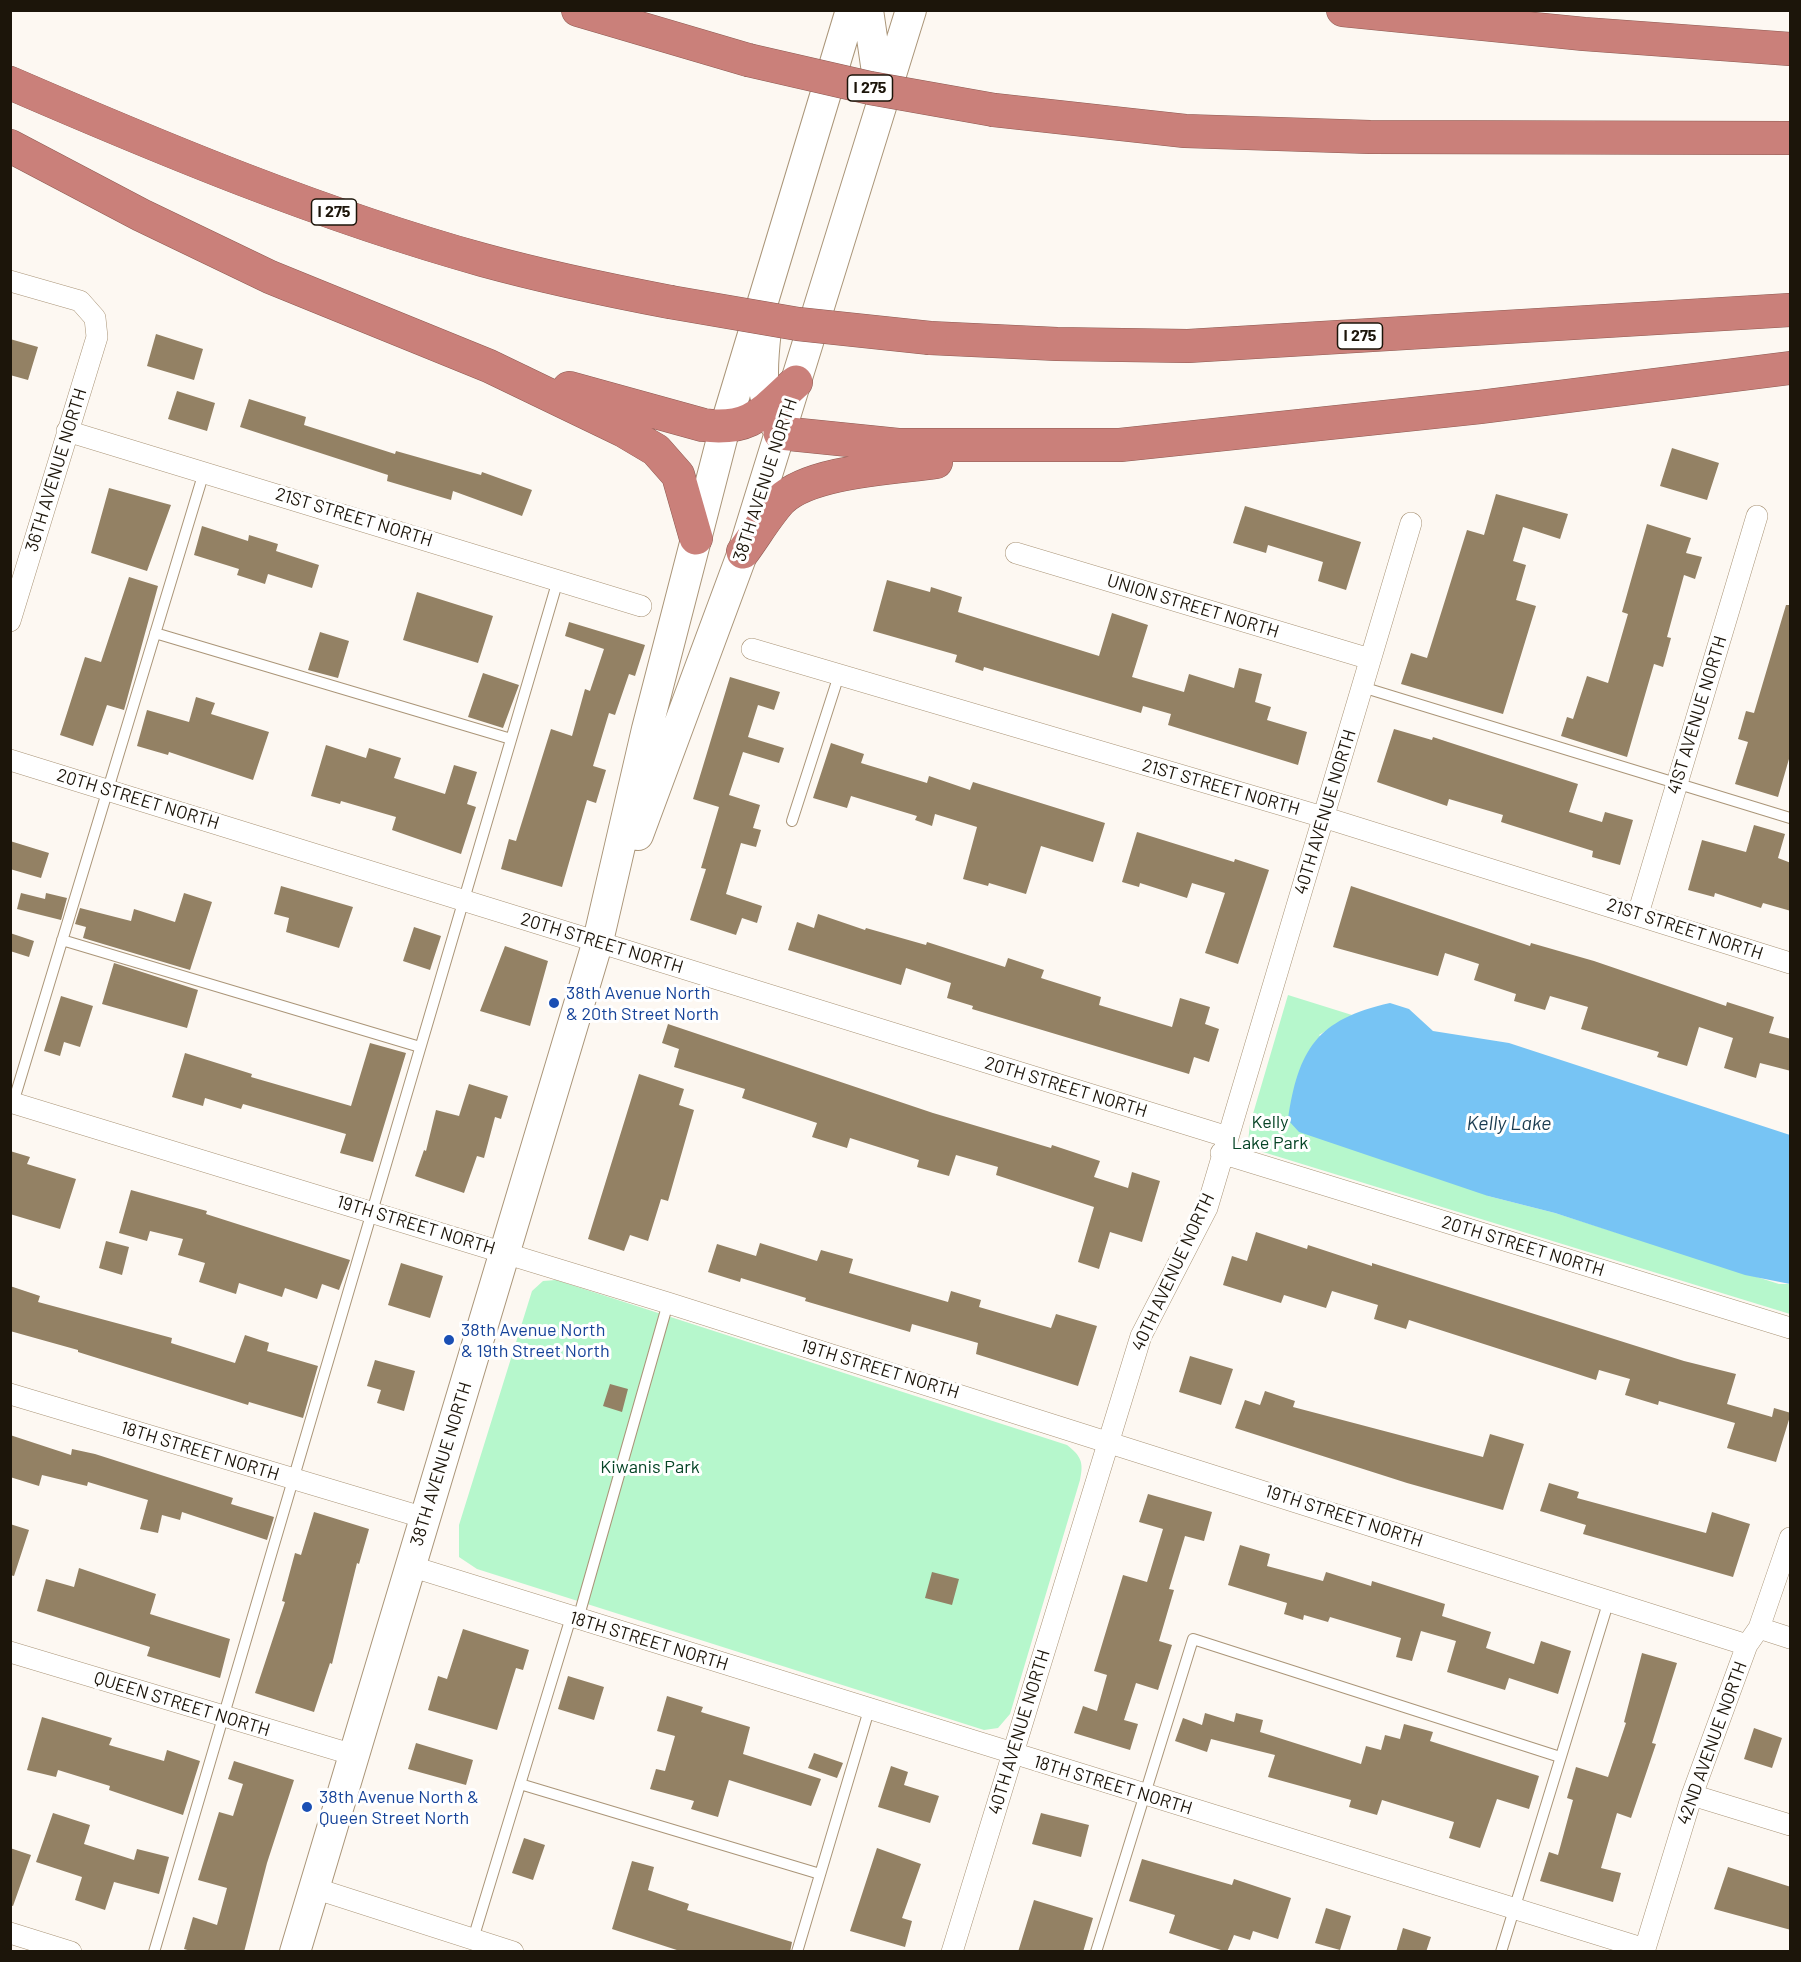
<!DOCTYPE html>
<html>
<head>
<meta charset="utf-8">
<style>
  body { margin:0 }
  #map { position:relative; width:1801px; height:1962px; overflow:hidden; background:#fdf8f2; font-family:Barlow,sans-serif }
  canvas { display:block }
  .frame { position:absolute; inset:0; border:12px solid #1c150a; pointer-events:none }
</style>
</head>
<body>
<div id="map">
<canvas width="1801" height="1962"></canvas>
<div class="frame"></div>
</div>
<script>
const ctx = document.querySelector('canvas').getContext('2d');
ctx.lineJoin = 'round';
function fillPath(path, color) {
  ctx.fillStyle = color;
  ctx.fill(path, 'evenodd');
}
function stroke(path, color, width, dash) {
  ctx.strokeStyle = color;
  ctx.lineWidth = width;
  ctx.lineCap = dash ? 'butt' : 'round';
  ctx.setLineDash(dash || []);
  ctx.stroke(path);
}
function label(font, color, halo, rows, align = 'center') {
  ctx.font = font + ' Barlow,sans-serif';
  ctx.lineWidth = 6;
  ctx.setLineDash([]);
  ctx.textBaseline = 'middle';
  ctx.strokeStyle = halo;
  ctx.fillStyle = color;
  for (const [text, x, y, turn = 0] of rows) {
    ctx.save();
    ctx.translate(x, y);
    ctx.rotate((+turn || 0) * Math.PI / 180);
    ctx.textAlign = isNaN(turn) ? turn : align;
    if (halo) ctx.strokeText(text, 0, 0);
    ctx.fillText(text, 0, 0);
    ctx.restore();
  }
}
const green = new Path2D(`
  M 1288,995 L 1352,1015 L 1319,1035 L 1488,1196 L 1555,1213 L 1779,1284 L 1790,1284 L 1790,1314 L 1263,1152 L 1248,1142 L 1250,1124 Z
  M 556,1280 L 1067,1445 C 1081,1456 1084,1462 1080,1480 L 1010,1714 L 998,1728 L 984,1730 L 477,1569 L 459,1557 L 459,1525 L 532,1291 L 543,1281 Z`);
const water = new Path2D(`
  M 1390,1003 L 1409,1009 L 1433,1031 L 1509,1043 L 1790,1135 L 1790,1284 L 1745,1275 L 1555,1213 L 1488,1196 L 1299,1132 L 1288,1120 C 1298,1050 1317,1019 1390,1003 Z`);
const building = new Path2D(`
  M 156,334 L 203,349 L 194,380 L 147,366 Z
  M 10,339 L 38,347 L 28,380 L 10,375 Z
  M 177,391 L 215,403 L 207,431 L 168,419 Z
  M 249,399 L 306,417 L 304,425 L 395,454 L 396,451 L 481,475 L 482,472 L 532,490 L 522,516 L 453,491 L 451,500 L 387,481 L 388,475 L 240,427 Z
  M 1672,448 L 1719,463 L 1707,500 L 1660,486 Z
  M 109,488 L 171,505 L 147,571 L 91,553 Z
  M 1496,494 L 1568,514 L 1560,539 L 1523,527 L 1513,561 L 1526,565 L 1516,600 L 1536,606 L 1503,714 L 1401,684 L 1411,653 L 1427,658 L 1467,530 L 1484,535 Z
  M 1245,506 L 1361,542 L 1346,590 L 1318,581 L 1323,562 L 1268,545 L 1266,553 L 1233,543 Z
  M 1647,524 L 1691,538 L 1686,553 L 1702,557 L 1695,579 L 1684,575 L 1667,637 L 1671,638 L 1663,667 L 1654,664 L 1627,757 L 1561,736 L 1567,717 L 1573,719 L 1587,676 L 1608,683 L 1628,614 L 1622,612 Z
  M 202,526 L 248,541 L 249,535 L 278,544 L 276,551 L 319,565 L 312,588 L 268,574 L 265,584 L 237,575 L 239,569 L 194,555 Z
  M 129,577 L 158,586 L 124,710 L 107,705 L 93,746 L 60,735 L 85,657 L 101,662 Z
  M 887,580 L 930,592 L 931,587 L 962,597 L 958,612 L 1099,656 L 1112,613 L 1148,625 L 1132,677 L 1184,692 L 1189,674 L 1234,688 L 1239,668 L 1262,674 L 1255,702 L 1271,707 L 1267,720 L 1307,732 L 1298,765 L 1168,725 L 1171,714 L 1143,706 L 1141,713 L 984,667 L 983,671 L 955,662 L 957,655 L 873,631 Z
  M 417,592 L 493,616 L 478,663 L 403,640 Z
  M 1786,605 L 1791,605 L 1791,752 L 1778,797 L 1735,784 L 1748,742 L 1738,739 L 1746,711 L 1754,713 Z
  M 569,622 L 645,645 L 635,676 L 629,674 L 615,715 L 609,713 L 593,766 L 606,770 L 596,803 L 587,800 L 562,887 L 501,869 L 509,839 L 516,841 L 551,729 L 572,736 L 585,689 L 590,691 L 604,649 L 565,636 Z
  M 320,632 L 349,641 L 338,678 L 308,670 Z
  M 483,673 L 519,685 L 503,728 L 468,717 Z
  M 730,677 L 780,692 L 774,710 L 758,705 L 748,737 L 784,748 L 779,763 L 743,752 L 729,795 L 760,805 L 753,828 L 761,830 L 756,847 L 741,843 L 726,894 L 762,906 L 757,923 L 742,918 L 736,935 L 690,920 L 706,869 L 701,868 L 719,807 L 693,799 Z
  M 196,697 L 215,703 L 211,714 L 269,732 L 253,780 L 169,752 L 168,755 L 137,746 L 147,710 L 189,722 Z
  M 1394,729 L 1432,740 L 1433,737 L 1448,742 L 1578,784 L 1569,812 L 1602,822 L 1605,812 L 1633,820 L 1620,865 L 1592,857 L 1593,851 L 1501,822 L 1503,815 L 1449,799 L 1447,806 L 1377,782 Z
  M 831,743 L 864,754 L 861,763 L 927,783 L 929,776 L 970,790 L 973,782 L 1105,823 L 1093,862 L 1041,846 L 1026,894 L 989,883 L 988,886 L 963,879 L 977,827 L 935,814 L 932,826 L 915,820 L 917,816 L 851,796 L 847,808 L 813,798 Z
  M 326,745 L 366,758 L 369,748 L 401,758 L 394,778 L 445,794 L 454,765 L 477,772 L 467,804 L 476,807 L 461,854 L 392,830 L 396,817 L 341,801 L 340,804 L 311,796 Z
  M 1754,825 L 1785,834 L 1778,858 L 1791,863 L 1791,911 L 1763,903 L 1761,908 L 1715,893 L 1714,897 L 1688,890 L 1702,840 L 1746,852 Z
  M 1137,832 L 1234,862 L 1235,859 L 1269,870 L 1238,964 L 1205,953 L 1225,893 L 1192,883 L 1187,898 L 1140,883 L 1139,887 L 1122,882 Z
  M 10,841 L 49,853 L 41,878 L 10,869 Z
  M 281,886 L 353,907 L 339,948 L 286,932 L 289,918 L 274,914 Z
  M 1351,886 L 1530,946 L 1531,943 L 1594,961 L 1726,1006 L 1727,1002 L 1774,1017 L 1769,1033 L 1791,1039 L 1791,1071 L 1760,1063 L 1756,1078 L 1724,1068 L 1733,1038 L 1699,1027 L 1687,1066 L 1657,1057 L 1659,1052 L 1581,1029 L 1588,1007 L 1550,996 L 1545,1010 L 1514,1001 L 1516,994 L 1474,980 L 1479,964 L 1445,953 L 1438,976 L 1333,947 Z
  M 21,893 L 45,899 L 46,893 L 67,898 L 61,920 L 17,909 Z
  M 184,893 L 212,902 L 190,970 L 83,938 L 86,927 L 75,924 L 80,908 L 131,921 L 134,909 L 175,922 Z
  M 818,914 L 865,930 L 866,928 L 926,945 L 927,942 L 1005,967 L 1008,958 L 1044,970 L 1041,978 L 1101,997 L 1099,1005 L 1172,1027 L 1180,998 L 1210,1007 L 1205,1024 L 1219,1029 L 1209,1062 L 1194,1057 L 1189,1074 L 972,1009 L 973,1006 L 947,998 L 951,983 L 906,968 L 901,985 L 788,950 L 797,922 L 814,928 Z
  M 414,927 L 441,936 L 430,970 L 403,961 Z
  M 10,933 L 34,941 L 29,957 L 10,951 Z
  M 505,946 L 548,961 L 530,1026 L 480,1011 Z
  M 114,963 L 198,990 L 187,1028 L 102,1004 Z
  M 61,996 L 93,1006 L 80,1047 L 64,1042 L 60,1056 L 44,1051 Z
  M 668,1024 L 933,1113 L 1051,1148 L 1052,1145 L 1100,1161 L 1094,1177 L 1128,1188 L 1132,1172 L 1160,1181 L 1142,1242 L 1110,1232 L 1099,1269 L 1078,1262 L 1094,1207 L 996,1175 L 998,1167 L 956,1155 L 949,1176 L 917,1167 L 919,1160 L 850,1138 L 847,1148 L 812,1137 L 817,1123 L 742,1098 L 745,1089 L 674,1067 L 679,1049 L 662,1043 Z
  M 370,1043 L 406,1053 L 373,1162 L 340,1153 L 346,1134 L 243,1104 L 241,1109 L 205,1098 L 203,1106 L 172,1097 L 185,1053 L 252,1074 L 251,1077 L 351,1106 Z
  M 639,1074 L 684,1089 L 679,1105 L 694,1110 L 668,1201 L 661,1199 L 648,1241 L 630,1235 L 624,1251 L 588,1239 Z
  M 469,1084 L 508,1096 L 501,1119 L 495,1117 L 484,1158 L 477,1156 L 464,1193 L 415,1176 L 424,1150 L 426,1151 L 436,1110 L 459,1116 Z
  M 10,1151 L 30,1157 L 27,1164 L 76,1179 L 60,1229 L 10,1214 Z
  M 131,1190 L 207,1211 L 206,1214 L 350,1260 L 339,1290 L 322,1284 L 317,1299 L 285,1288 L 282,1297 L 239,1283 L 236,1294 L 199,1282 L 205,1263 L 178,1255 L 183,1239 L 150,1231 L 147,1241 L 119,1233 Z
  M 1256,1232 L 1307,1249 L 1308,1245 L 1372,1266 L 1372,1263 L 1684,1361 L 1736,1374 L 1727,1404 L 1772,1417 L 1774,1408 L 1791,1413 L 1776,1462 L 1727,1448 L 1735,1423 L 1659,1401 L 1658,1405 L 1625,1395 L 1630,1379 L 1599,1370 L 1596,1380 L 1409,1320 L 1406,1329 L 1374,1319 L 1378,1305 L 1332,1291 L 1326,1308 L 1284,1295 L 1281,1303 L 1223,1285 L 1232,1256 L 1247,1261 Z
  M 106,1241 L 129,1247 L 122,1275 L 99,1268 Z
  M 760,1243 L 817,1261 L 821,1250 L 853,1259 L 849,1273 L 948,1302 L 951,1291 L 981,1300 L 979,1307 L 1051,1328 L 1056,1314 L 1097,1326 L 1078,1386 L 976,1354 L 978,1343 L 912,1324 L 910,1332 L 805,1301 L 806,1298 L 741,1278 L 740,1282 L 708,1272 L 717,1244 L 756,1256 Z
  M 401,1263 L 443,1276 L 430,1318 L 388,1305 Z
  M 10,1286 L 40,1296 L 38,1302 L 172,1338 L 171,1343 L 235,1363 L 245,1335 L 269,1343 L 267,1351 L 318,1366 L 303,1418 L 249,1402 L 248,1405 L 78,1352 L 78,1350 L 10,1331 Z
  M 1190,1356 L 1233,1369 L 1221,1405 L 1179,1392 Z
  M 375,1360 L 415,1371 L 404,1411 L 377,1403 L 381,1390 L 367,1386 Z
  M 610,1384 L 628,1389 L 622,1412 L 603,1406 Z
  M 1265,1391 L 1295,1401 L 1293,1407 L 1483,1457 L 1490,1434 L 1524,1444 L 1503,1510 L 1407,1483 L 1235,1428 L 1245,1400 L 1260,1405 Z
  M 10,1435 L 71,1455 L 72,1449 L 95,1454 L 233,1498 L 231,1504 L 274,1517 L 267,1540 L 182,1512 L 180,1520 L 162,1515 L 158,1533 L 140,1529 L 148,1500 L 88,1482 L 87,1486 L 42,1475 L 39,1486 L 10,1477 Z
  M 1549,1483 L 1579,1492 L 1577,1498 L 1706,1533 L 1712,1512 L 1750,1524 L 1733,1577 L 1583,1534 L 1586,1525 L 1540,1511 Z
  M 1148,1494 L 1212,1512 L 1204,1541 L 1185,1536 L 1169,1589 L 1174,1590 L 1159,1641 L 1172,1645 L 1158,1690 L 1136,1683 L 1124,1720 L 1138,1724 L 1130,1750 L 1074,1733 L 1083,1706 L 1097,1711 L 1107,1675 L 1094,1671 L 1123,1575 L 1147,1582 L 1163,1529 L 1139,1522 Z
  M 314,1512 L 369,1529 L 359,1564 L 357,1563 L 332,1664 L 330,1663 L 314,1712 L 255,1693 L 285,1602 L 282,1601 L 295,1553 L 301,1555 Z
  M 10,1524 L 29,1530 L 14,1576 L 10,1575 Z
  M 1240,1545 L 1270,1554 L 1267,1566 L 1323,1581 L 1326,1572 L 1371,1586 L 1372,1581 L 1445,1604 L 1442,1616 L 1491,1632 L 1486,1648 L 1534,1664 L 1541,1641 L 1571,1651 L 1558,1694 L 1509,1678 L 1505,1690 L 1447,1672 L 1456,1641 L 1421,1631 L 1412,1661 L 1396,1657 L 1401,1638 L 1330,1617 L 1328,1622 L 1304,1615 L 1303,1620 L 1284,1614 L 1287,1603 L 1228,1585 Z
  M 79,1568 L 156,1594 L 150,1614 L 230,1639 L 220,1678 L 147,1656 L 150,1647 L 37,1611 L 46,1579 L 74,1587 Z
  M 932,1572 L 959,1579 L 952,1605 L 925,1598 Z
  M 463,1629 L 529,1650 L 523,1670 L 516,1668 L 497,1730 L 428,1710 L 438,1676 L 447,1679 Z
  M 1642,1653 L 1677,1663 L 1652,1743 L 1656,1744 L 1631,1818 L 1617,1813 L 1601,1868 L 1621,1873 L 1613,1902 L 1540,1881 L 1549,1852 L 1558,1855 L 1573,1800 L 1567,1798 L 1576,1767 L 1608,1777 L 1626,1723 L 1624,1722 Z
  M 568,1676 L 604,1687 L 594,1720 L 558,1709 Z
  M 667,1696 L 703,1707 L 701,1712 L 750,1727 L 743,1754 L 821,1779 L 811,1806 L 729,1780 L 718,1817 L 691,1809 L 694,1801 L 650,1789 L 656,1769 L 665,1771 L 675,1736 L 657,1731 Z
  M 1205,1713 L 1234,1722 L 1236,1713 L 1263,1720 L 1260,1732 L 1361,1764 L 1366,1746 L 1381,1750 L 1385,1735 L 1400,1739 L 1404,1724 L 1433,1732 L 1430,1741 L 1539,1776 L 1529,1809 L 1497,1799 L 1480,1848 L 1449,1838 L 1454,1822 L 1382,1800 L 1377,1815 L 1349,1807 L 1351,1800 L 1268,1777 L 1275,1755 L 1211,1739 L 1207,1752 L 1175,1741 L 1183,1718 L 1202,1725 Z
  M 42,1717 L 112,1738 L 109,1745 L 164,1761 L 167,1750 L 200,1761 L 183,1815 L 109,1790 L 110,1786 L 58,1770 L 56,1777 L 27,1770 Z
  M 1754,1728 L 1782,1738 L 1772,1768 L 1744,1759 Z
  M 416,1743 L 473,1760 L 466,1785 L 408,1769 Z
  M 814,1753 L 843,1763 L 837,1778 L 808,1768 Z
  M 234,1761 L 294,1780 L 267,1863 L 244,1952 L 194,1952 L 184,1949 L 193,1917 L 217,1925 L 227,1888 L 198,1880 L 219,1812 L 233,1816 L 243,1784 L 228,1779 Z
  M 891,1766 L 908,1772 L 904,1785 L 939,1796 L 930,1823 L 878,1807 Z
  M 53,1813 L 90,1825 L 84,1844 L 134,1860 L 137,1849 L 169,1857 L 159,1894 L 114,1882 L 105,1910 L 75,1900 L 82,1877 L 36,1862 Z
  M 1041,1813 L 1089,1825 L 1081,1857 L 1032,1844 Z
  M 524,1838 L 545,1845 L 533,1880 L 512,1873 Z
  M 10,1848 L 31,1855 L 13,1906 L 10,1905 Z
  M 877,1848 L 921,1864 L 902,1918 L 912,1921 L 905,1947 L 850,1931 Z
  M 1142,1859 L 1232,1885 L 1234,1879 L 1291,1898 L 1278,1939 L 1253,1931 L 1250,1940 L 1234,1935 L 1227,1952 L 1169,1933 L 1175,1915 L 1129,1901 Z
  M 632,1861 L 654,1867 L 648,1890 L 689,1904 L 687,1910 L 792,1942 L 790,1952 L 683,1952 L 612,1929 Z
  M 1728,1867 L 1791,1887 L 1791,1930 L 1714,1909 Z
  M 1034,1900 L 1093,1918 L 1083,1952 L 1018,1952 Z
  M 1326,1908 L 1351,1916 L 1340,1950 L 1315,1943 Z
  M 1403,1928 L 1431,1937 L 1426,1952 L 1396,1952 Z`);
const service = new Path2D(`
  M 155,633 L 511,739
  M 1362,687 L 1790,818
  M 792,821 L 839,675
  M 62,940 L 420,1047
  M 13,1103 L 204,472
  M 578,1619 L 668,1303
  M 520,1784 L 820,1874
  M 473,1939 L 571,1617
  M 154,1952 L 558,580
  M 797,1952 L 869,1710
  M 1096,1952 L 1193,1639 L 1560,1757
  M 1501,1952 L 1609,1600`);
const minor = new Path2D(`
  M 10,281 L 80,301 L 95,318 L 97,337 L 10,621
  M 67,431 L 641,606
  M 1016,553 L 1370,659
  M 752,649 L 1323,817 L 1790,963
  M 10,760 L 1228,1137
  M 1638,914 L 1757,516
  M 10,1102 L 668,1303 L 1747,1645
  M 1221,1153 L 1790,1328
  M 10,1394 L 425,1518
  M 410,1566 L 1645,1949
  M 1759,1628 L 1790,1638
  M 10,1652 L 354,1755
  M 1692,1795 L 1790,1825
  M 314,1888 L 513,1952
  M 10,1933 L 71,1952
  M 952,1952 L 1141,1336 L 1207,1208 L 1411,523
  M 1644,1952 L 1692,1795 L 1747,1645 L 1759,1628 L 1790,1538`);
const secondary = new Path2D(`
  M 868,10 L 880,93
  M 766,330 C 762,365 759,396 777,428
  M 638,835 L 743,552 L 911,10
  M 295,1952 L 598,941 L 647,729 L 725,427 L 851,10`);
const motorway = new Path2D(`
  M 578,10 L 748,60
  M 1343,10 L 1584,34 L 1790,49
  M 10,83 C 165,150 321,215 483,260 C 545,277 607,290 670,302
  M 994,110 L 1185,131 L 1370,137 L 1790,138
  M 10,146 L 141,215 L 270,277 L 489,366 L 624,431 L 656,450 L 678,475 L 696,538
  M 930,338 L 1057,344 L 1188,346 L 1790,310
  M 569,388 L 703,425 C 751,431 763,412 796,382
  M 780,433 L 898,445 L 1120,445 L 1480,407 L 1790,368
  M 743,552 C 755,536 767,515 781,500 C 811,471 895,468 936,462`);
const motorwayBridge = new Path2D(`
  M 748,60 L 870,88 L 994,110
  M 670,302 L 798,324 L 930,338`);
const markers = [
  [554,1003,6,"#1a4fb4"],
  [449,1340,6,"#1a4fb4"],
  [307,1807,6,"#1a4fb4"]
];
const shields = [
  [870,88,45],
  [334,212,45],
  [1360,336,45]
];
const shieldNames = [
  ["I 275",870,88],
  ["I 275",334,212],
  ["I 275",1360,336]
];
const streetNames = [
  ["36TH AVENUE NORTH",56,470,-73],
  ["38TH AVENUE NORTH",765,480,-72],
  ["21ST STREET NORTH",354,517,17],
  ["UNION STREET NORTH",1193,606,17],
  ["41ST AVENUE NORTH",1697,715,-73],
  ["21ST STREET NORTH",1221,787,16],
  ["20TH STREET NORTH",138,799,17],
  ["40TH AVENUE NORTH",1325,812,-73],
  ["21ST STREET NORTH",1685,929,18],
  ["20TH STREET NORTH",602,943,17],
  ["20TH STREET NORTH",1066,1087,17],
  ["19TH STREET NORTH",416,1225,17],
  ["20TH STREET NORTH",1523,1246,17],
  ["40TH AVENUE NORTH",1173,1272,-65],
  ["19TH STREET NORTH",880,1369,17],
  ["18TH STREET NORTH",200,1451,17],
  ["38TH AVENUE NORTH",441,1464,-73],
  ["19TH STREET NORTH",1344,1516,18],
  ["18TH STREET NORTH",649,1641,17],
  ["QUEEN STREET NORTH",182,1704,17],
  ["40TH AVENUE NORTH",1019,1732,-73],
  ["42ND AVENUE NORTH",1712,1743,-70],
  ["18TH STREET NORTH",1113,1785,17]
];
const transitNames = [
  ["38th Avenue North",566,993],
  ["& 20th Street North",566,1014],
  ["38th Avenue North",461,1330],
  ["& 19th Street North",461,1351],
  ["38th Avenue North &",319,1797],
  ["Queen Street North",319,1818]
];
const parkNames = [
  ["Kelly",1270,1122],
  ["Lake Park",1270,1143],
  ["Kiwanis Park",650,1467]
];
const waterNames = [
  ["Kelly Lake",1509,1123]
];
fillPath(green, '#b6f7cc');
fillPath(water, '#77c4f4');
fillPath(building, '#938164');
stroke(service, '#aa9578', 12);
stroke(minor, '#aa9578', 22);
stroke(secondary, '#aa9578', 32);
stroke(motorway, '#8d5b53', 34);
stroke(service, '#fff', 10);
stroke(minor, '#fff', 21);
stroke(secondary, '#fff', 30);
stroke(motorway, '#ca807a', 33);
stroke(motorwayBridge, '#8d5b53', 34, []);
stroke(motorwayBridge, '#ca807a', 33);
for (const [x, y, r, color] of markers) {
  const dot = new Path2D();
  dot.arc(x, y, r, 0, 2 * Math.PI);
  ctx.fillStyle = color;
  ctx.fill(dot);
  stroke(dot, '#fff', 2);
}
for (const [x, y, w] of shields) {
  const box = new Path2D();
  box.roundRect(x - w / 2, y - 13, w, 26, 4.5);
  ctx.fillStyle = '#fff';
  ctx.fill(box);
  stroke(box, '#1c150a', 1.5);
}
label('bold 16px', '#1c150a', null, shieldNames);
label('18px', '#1c150a', '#fff', streetNames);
label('18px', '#164399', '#fff', transitNames, 'left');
label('18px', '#064426', '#fff', parkNames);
label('italic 20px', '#1a3b50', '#fff', waterNames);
</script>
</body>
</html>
